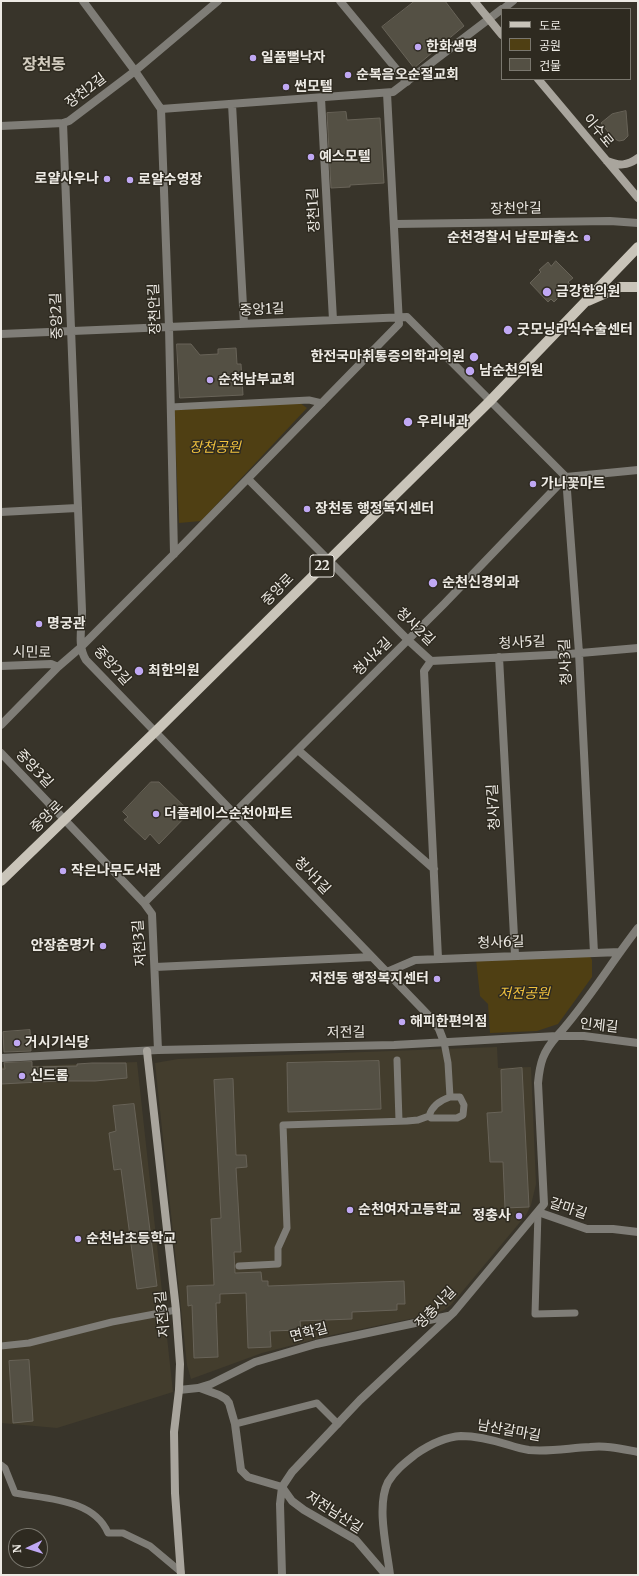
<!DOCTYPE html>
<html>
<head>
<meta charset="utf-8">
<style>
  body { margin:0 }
  #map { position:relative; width:639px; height:1576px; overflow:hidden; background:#38342a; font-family:Merriweather,"Noto Sans KR",serif }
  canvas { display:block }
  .frame { position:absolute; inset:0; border:2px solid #edeae4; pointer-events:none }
  .legend { position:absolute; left:501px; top:8px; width:130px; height:72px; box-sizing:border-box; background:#2e2a20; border:1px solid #7a776e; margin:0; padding:5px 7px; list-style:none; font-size:12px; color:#edeae4 }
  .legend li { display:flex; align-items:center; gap:8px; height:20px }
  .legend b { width:20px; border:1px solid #7a776e }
  .north { position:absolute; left:8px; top:1528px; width:40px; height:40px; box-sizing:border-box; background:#2e2a20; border:1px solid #7a776e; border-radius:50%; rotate:266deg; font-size:11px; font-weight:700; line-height:16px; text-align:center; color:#edeae4 }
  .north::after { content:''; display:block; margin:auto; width:14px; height:18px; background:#c0a8f4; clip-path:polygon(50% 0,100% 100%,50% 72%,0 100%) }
</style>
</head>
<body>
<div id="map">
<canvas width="639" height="1576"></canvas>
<div class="frame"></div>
<ul class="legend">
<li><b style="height:5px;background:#c9c4b9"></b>도로</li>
<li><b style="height:11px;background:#4f3f13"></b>공원</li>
<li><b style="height:11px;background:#545044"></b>건물</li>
</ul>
<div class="north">N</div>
</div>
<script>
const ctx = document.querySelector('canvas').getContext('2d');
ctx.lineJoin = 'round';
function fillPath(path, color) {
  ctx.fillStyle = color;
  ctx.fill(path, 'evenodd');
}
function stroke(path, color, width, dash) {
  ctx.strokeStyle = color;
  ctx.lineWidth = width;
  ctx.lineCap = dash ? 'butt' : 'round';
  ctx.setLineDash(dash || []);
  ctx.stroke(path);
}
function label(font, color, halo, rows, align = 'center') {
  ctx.font = font + ' Merriweather,"Noto Sans KR",serif';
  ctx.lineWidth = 3;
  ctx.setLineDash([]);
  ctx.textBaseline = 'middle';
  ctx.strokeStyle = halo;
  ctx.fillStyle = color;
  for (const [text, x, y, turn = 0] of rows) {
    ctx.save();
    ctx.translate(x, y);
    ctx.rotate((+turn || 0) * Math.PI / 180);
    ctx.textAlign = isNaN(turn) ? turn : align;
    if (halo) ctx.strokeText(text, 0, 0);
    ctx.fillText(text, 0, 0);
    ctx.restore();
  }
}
const built = new Path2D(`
  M 497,1047 L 498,1068 L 531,1067 L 536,1184 L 531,1205 L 526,1215 L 451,1305 L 444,1310 L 434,1314 L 332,1335 L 262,1353 L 191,1379 L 187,1365 L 155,1063 L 178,1059 Z
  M 137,1062 L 173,1392 L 57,1428 L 1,1423 L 1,1067 Z`);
const green = new Path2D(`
  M 300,403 L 307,408 L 201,521 L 179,523 L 174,410 Z
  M 590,956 L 592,960 L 592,977 L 558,1024 L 537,1031 L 490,1033 L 488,1004 L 480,996 L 476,959 Z`);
const building = new Path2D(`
  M 415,1 L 445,1 L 464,26 L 414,68 L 382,27 Z
  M 626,111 L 628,136 L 624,140 L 619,141 L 613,138 L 601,123 L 612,114 Z
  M 346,112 L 347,120 L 380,118 L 384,183 L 350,185 L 350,187 L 331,188 L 327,113 Z
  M 556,261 L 573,278 L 568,282 L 571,285 L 554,302 L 551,299 L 548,302 L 530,283 L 541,272 L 539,270 L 548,262 L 551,266 Z
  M 177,344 L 191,344 L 200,355 L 218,354 L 218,349 L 236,348 L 237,364 L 241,364 L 243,395 L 180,398 Z
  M 151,782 L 159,782 L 190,812 L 159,844 L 150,834 L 145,840 L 124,820 L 128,817 L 123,812 Z
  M 30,1030 L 31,1051 L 4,1052 L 3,1032 Z
  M 379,1061 L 381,1109 L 288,1112 L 287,1063 Z
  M 32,1062 L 32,1067 L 77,1066 L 77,1064 L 92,1063 L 126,1063 L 127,1078 L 95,1081 L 59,1081 L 1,1084 L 1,1069 L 5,1069 L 4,1063 Z
  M 522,1068 L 529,1207 L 505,1208 L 503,1162 L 490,1162 L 487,1113 L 502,1112 L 501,1070 Z
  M 233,1079 L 236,1155 L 246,1155 L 247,1167 L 236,1168 L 241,1252 L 234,1252 L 235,1273 L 261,1272 L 262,1281 L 268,1281 L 268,1286 L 404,1281 L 405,1304 L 397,1304 L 397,1310 L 352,1312 L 352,1319 L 300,1321 L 301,1330 L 270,1331 L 271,1347 L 248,1348 L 246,1293 L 220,1294 L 220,1303 L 216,1303 L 218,1357 L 194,1358 L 192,1305 L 188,1306 L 187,1286 L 214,1285 L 211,1219 L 221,1218 L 214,1080 Z
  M 134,1104 L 157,1286 L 137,1289 L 121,1169 L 114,1170 L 109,1133 L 116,1131 L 113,1106 Z
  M 29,1360 L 33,1421 L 13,1423 L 9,1361 Z`);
const lane = new Path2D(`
  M 171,407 L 309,400 L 322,403
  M 444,1042 L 448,1063 L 450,1097
  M 397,1060 L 399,1121
  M 450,1097 L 460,1097 L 464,1105 L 463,1115 L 457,1118 L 431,1118 L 429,1116 C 432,1106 441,1100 450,1097 Z
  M 538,1212 L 535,1314 L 575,1313
  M 239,1266 L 278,1264 L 278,1248 L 287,1228 L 283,1125 L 407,1121 L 418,1120 L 429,1116
  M 1,1346 L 29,1343 L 112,1322 L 176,1310
  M 235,1424 L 317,1403 L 338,1424
  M 1,1465 L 5,1468 L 15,1493 C 46,1499 94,1499 108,1533 L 123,1533 L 150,1546 L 181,1572`);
const street = new Path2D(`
  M 83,1 L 135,71 L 161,109 L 169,327 L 174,554
  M 340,1 L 407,82
  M 503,9 L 513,1
  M 321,98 L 333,320
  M 232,104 L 244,324
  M 161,109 L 393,92 L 502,9
  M 63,123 L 82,611 C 82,628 77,646 86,660 L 431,1018 L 439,1029 L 444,1042
  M 1,126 L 63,123 L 69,121 L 135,71 L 218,1
  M 395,224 L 610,221 L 638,223
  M 1,334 L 407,317 L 566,477 L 579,653 L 594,953
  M 248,479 L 408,640 L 431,661
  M 1,512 L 77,508
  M 499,657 L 515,955
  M 431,661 L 424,671 L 438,958
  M 431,661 L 569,654 L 638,648
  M 1,666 L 51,664 L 58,667 L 80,648 L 174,554 L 399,324 L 387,93
  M 1,725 L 58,667
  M 298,750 L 434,869
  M 1,753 L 144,903 L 152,914 L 158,1050
  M 144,903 L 444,604 L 566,477 L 638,470
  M 155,967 L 372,957
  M 387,972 L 415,960 L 620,952
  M 1,1058 L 158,1050 L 394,1045 L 557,1036 C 587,1003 610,964 638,928
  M 538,1212 L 587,1229 L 613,1229 L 638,1232
  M 200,1388 L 219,1395 L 226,1399 L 229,1403 L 235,1424 L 241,1470 L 248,1477 L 282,1487 L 292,1501 L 304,1510 L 356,1540 L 386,1575
  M 179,1390 L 198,1388 L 211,1384 L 255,1362 L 316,1344 L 448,1316
  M 282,1575 L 280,1504 L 282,1487 L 292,1472 L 360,1400 L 454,1312 L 544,1204 L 538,1083 C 540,1062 543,1052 557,1036 L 584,1036 L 638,1043
  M 390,1575 C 387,1549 376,1506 388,1482 C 395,1470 406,1462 416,1454 C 429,1445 445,1437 461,1436 C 477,1436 493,1440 509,1445 C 515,1447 522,1449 529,1450 C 550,1452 569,1448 590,1447 C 606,1445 622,1449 638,1452`);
const secondary = new Path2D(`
  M 474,1 L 502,35
  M 538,79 L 638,198
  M 607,161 C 619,166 627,166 638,158
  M 147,1051 L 176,1310 L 180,1364 L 179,1390 L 174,1432 L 175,1493 L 181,1575`);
const primary = new Path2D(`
  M 588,301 L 620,287 L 638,287
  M 1,881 L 155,732 L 490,401 L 638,247`);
const markers = [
  [418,47,4,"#c0a8f4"],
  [253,58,4,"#c0a8f4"],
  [348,75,4,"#c0a8f4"],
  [286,87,4,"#c0a8f4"],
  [311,157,4,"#c0a8f4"],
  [107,179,4,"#c0a8f4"],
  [130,180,4,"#c0a8f4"],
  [587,238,4,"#c0a8f4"],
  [547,292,5,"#c0a8f4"],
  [508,330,5,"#c0a8f4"],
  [474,357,5,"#c0a8f4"],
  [470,371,5,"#c0a8f4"],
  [210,380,4,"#c0a8f4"],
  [408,422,5,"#c0a8f4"],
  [533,484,4,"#c0a8f4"],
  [307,509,4,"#c0a8f4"],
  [433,583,5,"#c0a8f4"],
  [39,624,4,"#c0a8f4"],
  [139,671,5,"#c0a8f4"],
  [156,814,4,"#c0a8f4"],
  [63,871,4,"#c0a8f4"],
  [103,946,4,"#c0a8f4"],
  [437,979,4,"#c0a8f4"],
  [402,1022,4,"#c0a8f4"],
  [17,1043,4,"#c0a8f4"],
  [22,1076,4,"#c0a8f4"],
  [350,1210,4,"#c0a8f4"],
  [519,1216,4,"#c0a8f4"],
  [78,1239,4,"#c0a8f4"]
];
const shields = [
  [322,566,24]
];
const shieldNames = [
  ["22",322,566]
];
const poiNames = [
  ["한화생명",426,47],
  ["일품뻘낙자",261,58],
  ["순복음오순절교회",356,75],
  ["썬모텔",294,87],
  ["예스모텔",319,157],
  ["로얄사우나",99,179,"right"],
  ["로얄수영장",138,180],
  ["순천경찰서 남문파출소",579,238,"right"],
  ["금강한의원",556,292],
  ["굿모닝라식수술센터",517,330],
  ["한전국마취통증의학과의원",465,357,"right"],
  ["남순천의원",479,371],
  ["순천남부교회",218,380],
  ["우리내과",417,422],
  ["가나꽃마트",541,484],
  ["장천동 행정복지센터",315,509],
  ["순천신경외과",442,583],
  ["명궁관",47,624],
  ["최한의원",148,671],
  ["더플레이스순천아파트",164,814],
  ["작은나무도서관",71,871],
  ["안장춘명가",95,946,"right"],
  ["저전동 행정복지센터",429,979,"right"],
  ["해피한편의점",410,1022],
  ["거시기식당",25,1043],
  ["신드롬",30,1076],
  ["순천여자고등학교",358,1210],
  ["정충사",511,1216,"right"],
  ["순천남초등학교",86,1239]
];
const streetNames = [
  ["장천2길",86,91,-37],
  ["이수로",598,131,50],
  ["장천안길",516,209,-1],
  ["장천1길",314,210,-93],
  ["장천안길",155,309,-92],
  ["중앙1길",262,310,-2],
  ["중앙2길",57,316,-92],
  ["중앙로",278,590,-45],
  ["청사2길",415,627,44],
  ["청사5길",522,643,-3],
  ["시민로",32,653,1],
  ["청사4길",373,657,-45],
  ["청사3길",566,662,-93],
  ["중앙2길",112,666,48],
  ["중앙3길",34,769,47],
  ["청사7길",494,807,-93],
  ["중앙로",47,817,-44],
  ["청사1길",312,876,46],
  ["저전3길",140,943,-94],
  ["청사6길",501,943,-2],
  ["인제길",599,1026,6],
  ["저전길",346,1033,-1],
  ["갈마길",568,1209,18],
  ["정충사길",436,1308,-46],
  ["저전3길",163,1314,-95],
  ["면학길",309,1333,-15],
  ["남산갈마길",509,1431,10],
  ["저전남산길",334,1513,33]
];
const parkNames = [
  ["장천공원",215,448],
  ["저전공원",524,994]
];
const quarterNames = [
  ["장천동",44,65]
];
fillPath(built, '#433d2d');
fillPath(green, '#4f3f13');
fillPath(building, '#545044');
stroke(building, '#686358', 1);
stroke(lane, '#7f7d77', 7);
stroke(street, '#7f7d77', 8);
stroke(secondary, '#a9a59d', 8);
stroke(primary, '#c9c4b9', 10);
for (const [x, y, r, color] of markers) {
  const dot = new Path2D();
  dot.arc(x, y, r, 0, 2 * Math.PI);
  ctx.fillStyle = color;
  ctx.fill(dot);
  stroke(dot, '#2e2a20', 1.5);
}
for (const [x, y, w] of shields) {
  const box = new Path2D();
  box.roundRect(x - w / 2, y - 11, w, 22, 3);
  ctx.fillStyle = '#2e2a20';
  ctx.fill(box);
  stroke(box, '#edeae4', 1);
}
label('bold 13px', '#edeae4', null, shieldNames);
label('bold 14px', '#edeae4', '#2e2a20', poiNames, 'left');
label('14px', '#edeae4', '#2e2a20', streetNames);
label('italic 14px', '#f0c13d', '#2e2a20', parkNames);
label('bold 16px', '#d2ccbf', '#2e2a20', quarterNames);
</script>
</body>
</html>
